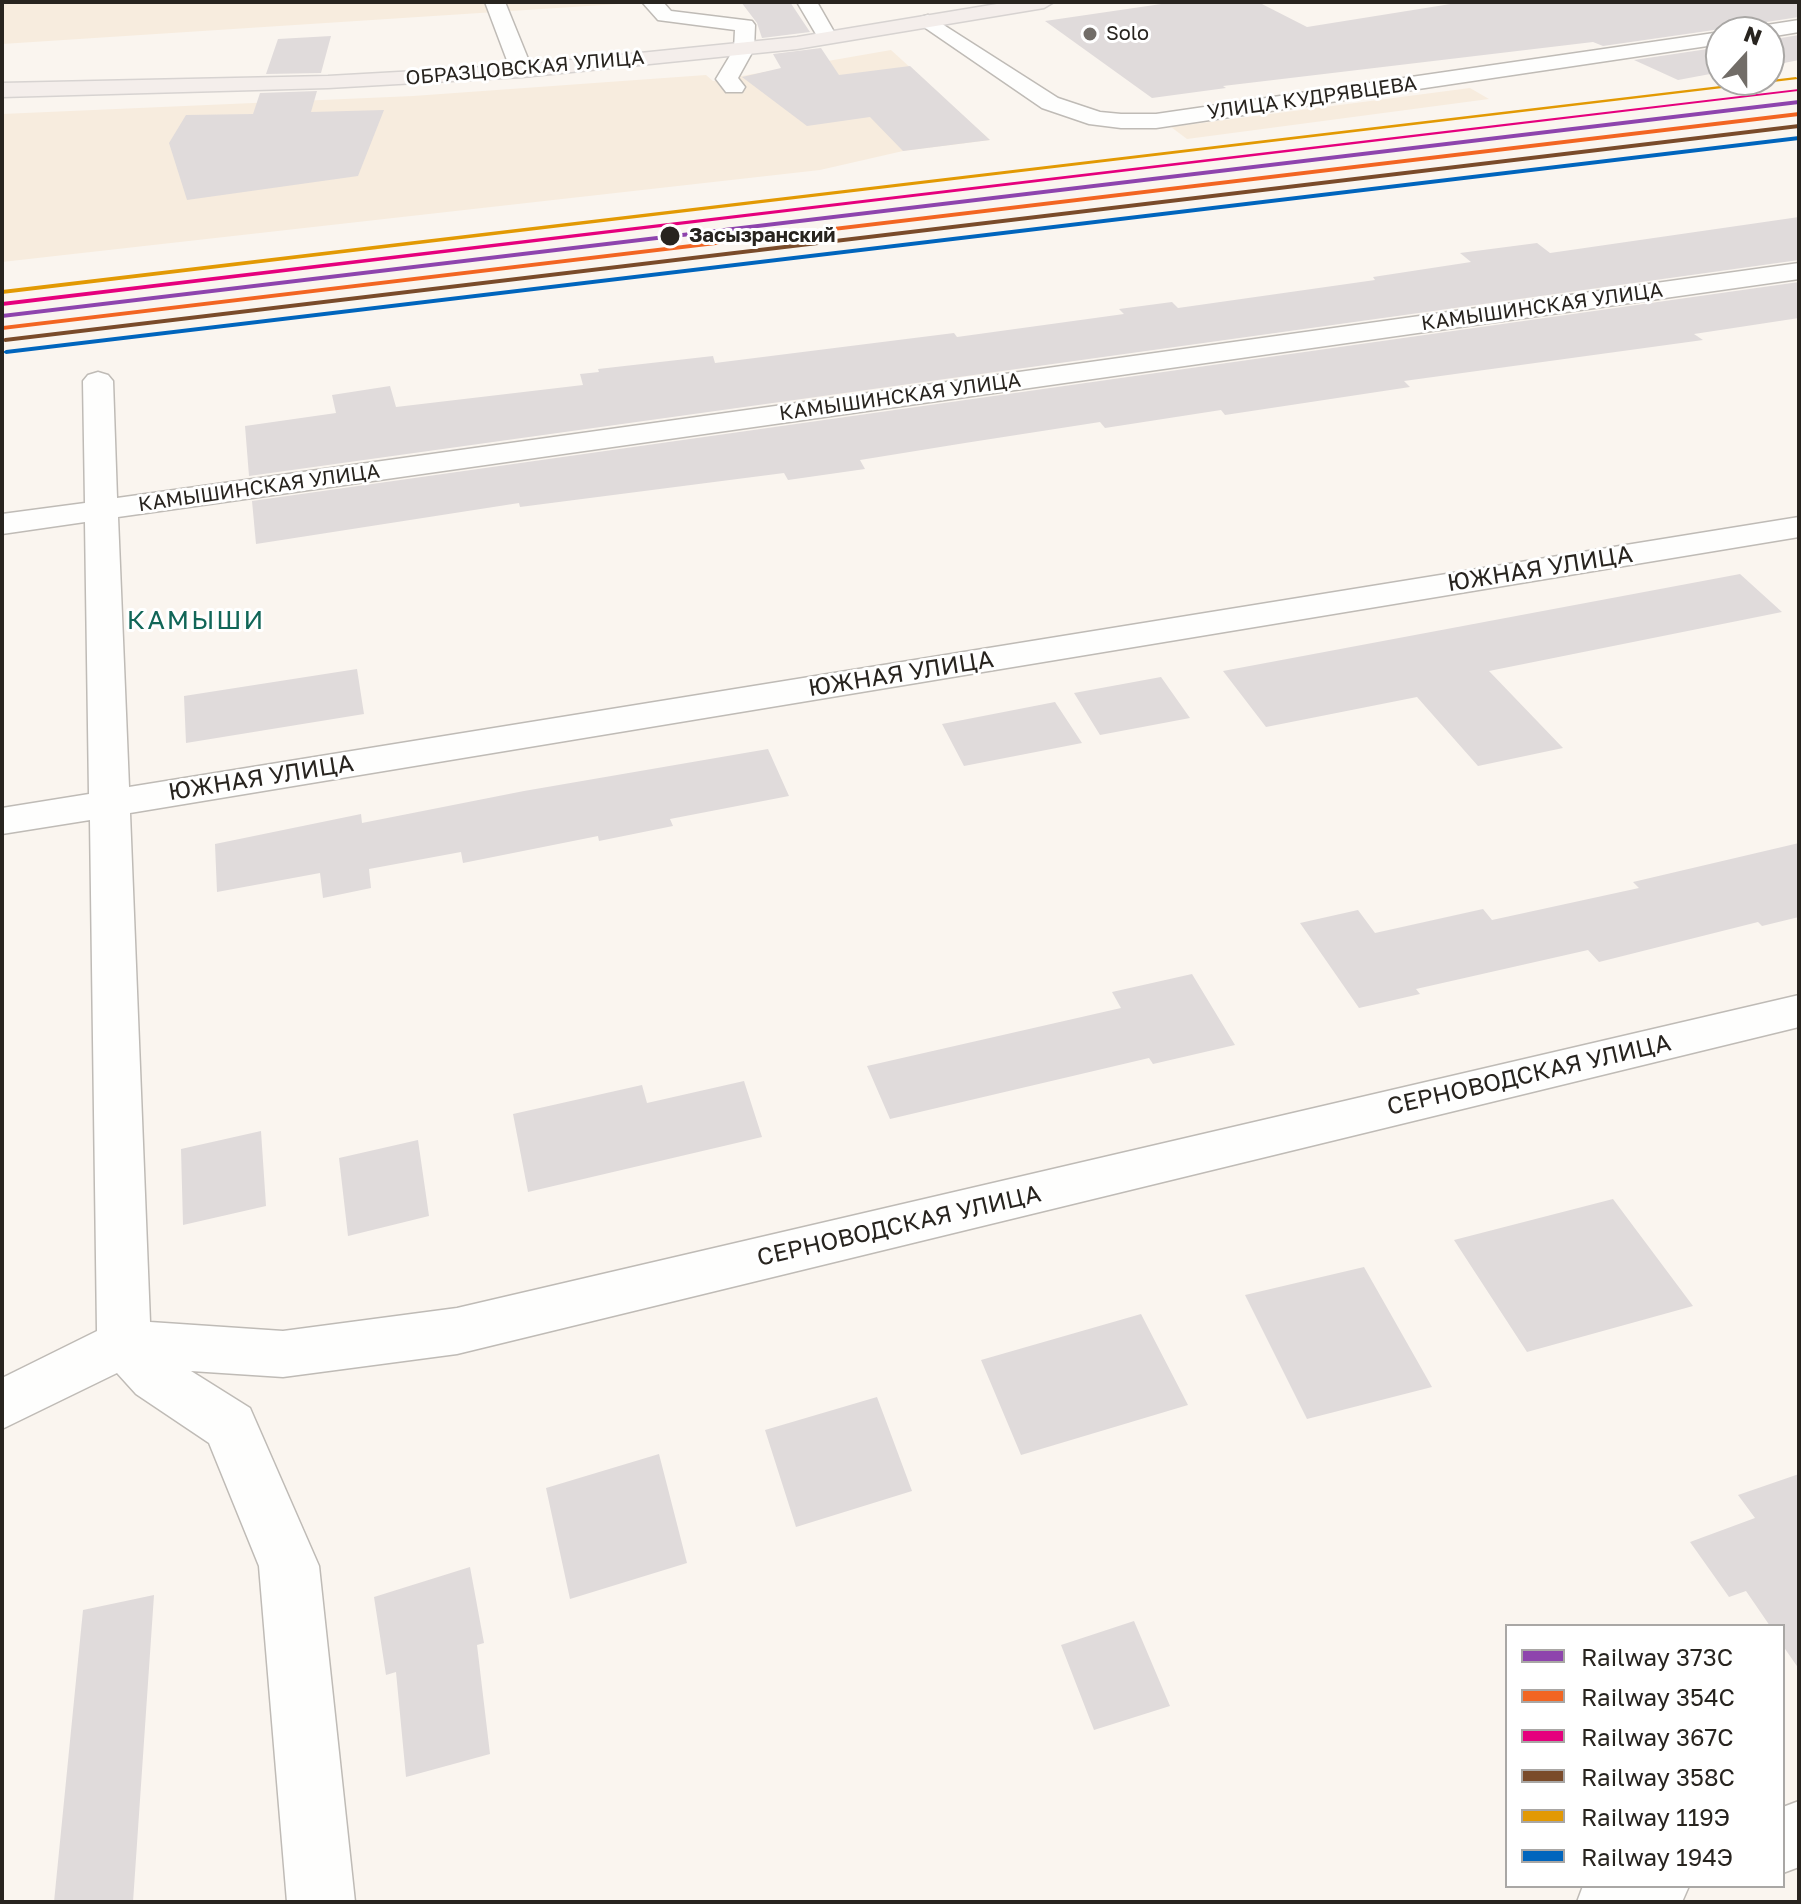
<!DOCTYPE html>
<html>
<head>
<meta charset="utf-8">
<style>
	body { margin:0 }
	#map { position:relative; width:1801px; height:1904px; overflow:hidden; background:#faf5ef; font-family:"Golos Text",sans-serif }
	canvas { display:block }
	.frame { position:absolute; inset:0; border:4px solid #28241f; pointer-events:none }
	.legend { position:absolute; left:1505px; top:1624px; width:280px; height:264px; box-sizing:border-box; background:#fff; border:2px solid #a9a7a5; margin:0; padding:10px 14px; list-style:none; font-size:24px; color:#28241f }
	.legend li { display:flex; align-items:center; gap:16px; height:40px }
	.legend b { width:40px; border:2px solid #a9a7a5 }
	.north { position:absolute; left:1705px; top:16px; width:80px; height:80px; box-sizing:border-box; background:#fff; border:2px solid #a9a7a5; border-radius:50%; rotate:21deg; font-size:22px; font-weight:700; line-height:32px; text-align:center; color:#28241f }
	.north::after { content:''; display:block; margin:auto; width:28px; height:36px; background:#726d68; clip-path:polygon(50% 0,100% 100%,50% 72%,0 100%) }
</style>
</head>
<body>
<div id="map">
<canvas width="1801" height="1904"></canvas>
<div class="frame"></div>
<ul class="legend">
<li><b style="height:10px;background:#8e44ad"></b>Railway 373C</li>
<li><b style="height:10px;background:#f26522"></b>Railway 354С</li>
<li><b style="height:10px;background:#e5007d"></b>Railway 367С</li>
<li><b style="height:10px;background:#7a4b2a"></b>Railway 358С</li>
<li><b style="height:10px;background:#e29903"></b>Railway 119Э</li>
<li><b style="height:10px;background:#0065bd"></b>Railway 194Э</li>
</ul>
<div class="north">N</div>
</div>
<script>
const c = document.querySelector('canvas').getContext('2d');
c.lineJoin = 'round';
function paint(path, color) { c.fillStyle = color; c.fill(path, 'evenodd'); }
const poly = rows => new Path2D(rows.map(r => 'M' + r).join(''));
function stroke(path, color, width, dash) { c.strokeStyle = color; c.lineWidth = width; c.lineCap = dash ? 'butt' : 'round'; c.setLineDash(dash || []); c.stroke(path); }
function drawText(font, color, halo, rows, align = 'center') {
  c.font = font + ' "Golos Text",sans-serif'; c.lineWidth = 6; c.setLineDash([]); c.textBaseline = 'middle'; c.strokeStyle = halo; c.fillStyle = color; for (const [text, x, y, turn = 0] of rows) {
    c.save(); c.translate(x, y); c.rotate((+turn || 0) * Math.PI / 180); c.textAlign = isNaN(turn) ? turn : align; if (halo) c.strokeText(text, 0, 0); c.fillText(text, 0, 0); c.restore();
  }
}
paint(poly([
	[2,2,633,2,634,3,2,44],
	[891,50,990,140,903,151,820,170,2,262,2,114,413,96,706,75,713,81],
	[1470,88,1489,99,1187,139,1171,127]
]), '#f7ecde');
paint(poly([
	[741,2,790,2,810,32,762,38,757,23],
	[1175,2,1258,2,1307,27,1463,2,1799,2,1799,17,1760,23,1747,32,1724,32,1721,29,1603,46,1593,42,1223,86,1226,88,1152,98,1045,21],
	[1799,35,1799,60,1769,66,1769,40],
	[331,36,321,73,266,74,278,39],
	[1721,47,1721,72,1678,80,1634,60],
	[821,48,839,75,910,66,990,140,903,151,870,117,807,126,742,77,781,68,773,54],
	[317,91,311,112,384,110,358,176,187,200,169,143,186,115,253,114,260,93],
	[1799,217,1799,260,249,476,245,426,336,413,332,395,390,386,396,407,583,385,580,374,599,372,598,369,713,356,715,363,954,333,957,337,1124,314,1119,309,1172,302,1178,308,1375,280,1373,277,1471,262,1460,253,1537,243,1550,253],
	[1799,282,1799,318,1694,334,1703,340,1404,381,1410,387,1225,415,1221,410,1105,428,1100,422,965,443,860,460,865,469,788,480,784,473,520,507,519,503,256,544,252,501],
	[1740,574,1782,612,1489,671,1563,748,1478,766,1417,697,1266,727,1223,671],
	[357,669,364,714,186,743,184,696],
	[1161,677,1190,718,1100,735,1074,693],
	[1055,702,1082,743,964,766,942,724],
	[768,749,789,796,670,819,673,826,599,841,598,836,463,863,461,852,369,869,371,888,323,898,320,873,217,892,215,844,361,814,362,823,524,791],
	[1799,843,1799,917,1762,926,1758,922,1599,962,1588,950,1416,989,1420,994,1359,1008,1300,923,1358,910,1375,933,1483,909,1492,920,1639,888,1633,882],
	[1192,974,1235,1045,1153,1064,1149,1058,890,1119,867,1066,1121,1008,1112,992],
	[744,1081,762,1137,528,1192,513,1114,642,1085,647,1103],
	[261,1131,266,1206,183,1225,181,1149],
	[418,1140,429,1216,348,1236,339,1158],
	[1613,1199,1693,1306,1527,1352,1454,1240],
	[1364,1267,1432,1387,1307,1419,1245,1295],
	[1141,1314,1188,1405,1021,1455,981,1360],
	[877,1397,912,1491,796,1527,765,1430],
	[659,1454,687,1563,570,1599,546,1488],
	[1799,1474,1799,1669,1783,1646,1783,1626,1770,1626,1746,1591,1729,1597,1690,1542,1755,1518,1738,1495],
	[470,1567,484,1643,477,1645,490,1754,406,1777,396,1672,386,1675,374,1597],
	[154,1595,133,1902,54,1902,83,1610],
	[1134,1621,1170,1706,1094,1730,1061,1645]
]), '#e0dbdb');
const minor = poly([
	[485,2,505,2,533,71,530,76,514,76,511,71,485,2],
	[642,2,663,2,671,11,752,21,755,25,754,49,738,78,745,87,742,92,726,92,716,79,734,49,735,30,658,20,642,2],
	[797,2,817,2,837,37,834,41,820,41,797,2],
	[928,15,1058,98,1100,112,1121,114,1156,114,1721,32,1721,44,1156,128,1121,128,1089,124,1042,108,921,25,918,21,921,17,928,15],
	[1799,20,1799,32,1769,37,1769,32,1750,32,1760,26,1799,20],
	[1799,263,1799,279,118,517,129,787,1799,517,1799,537,130,813,150,1322,283,1331,457,1308,1799,995,1799,1027,457,1354,283,1377,191,1371,250,1408,319,1566,355,1902,287,1902,259,1566,209,1443,136,1394,117,1373,2,1429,2,1378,97,1331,90,820,2,834,2,808,89,794,85,522,2,534,2,514,85,503,83,381,88,375,98,372,108,375,113,381,117,498,1799,263],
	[1799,1801,1799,1867,1783,1873,1783,1807,1799,1801],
	[1583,1886,1689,1886,1682,1902,1577,1902,1583,1886]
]);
const major = poly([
	[1009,2,1054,2,1044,8,797,49,522,77,328,88,2,97,2,83,328,76,522,65,797,37,1009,2]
]);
stroke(minor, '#bfbbb6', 3);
stroke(major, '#d7d3d1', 3);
paint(minor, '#fefefd');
paint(major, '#f4eeeb');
paint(poly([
	[1799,100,1799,104,2,318,2,314,1799,100]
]), '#8e44ad');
paint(poly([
	[1799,112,1799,116,2,330,3,326,1799,112]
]), '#f26522');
paint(poly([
	[1799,89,1798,91,2,306,2,302,1799,89]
]), '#e5007d');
paint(poly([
	[1799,124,1799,128,5,342,2,340,5,338,1799,124]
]), '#7a4b2a');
paint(poly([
	[1796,77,1798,79,2,294,2,290,1796,77]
]), '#e29903');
paint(poly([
	[1799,136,1799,140,6,354,3,352,6,350,1799,136]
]), '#0065bd');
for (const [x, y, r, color] of [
	[1090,34,8,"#726d68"],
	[670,236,11,"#28241f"]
]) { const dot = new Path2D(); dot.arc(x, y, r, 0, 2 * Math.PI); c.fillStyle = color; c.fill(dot); stroke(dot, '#fff', 3); }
drawText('20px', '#28241f', '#fff', [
	["Solo",1106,34]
], 'left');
drawText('20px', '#28241f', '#fff', [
	["ОБРАЗЦОВСКАЯ УЛИЦА",525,68,-5],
	["УЛИЦА КУДРЯВЦЕВА",1312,98,-8],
	["КАМЫШИНСКАЯ УЛИЦА",1542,307,-8],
	["КАМЫШИНСКАЯ УЛИЦА",900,397,-8],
	["КАМЫШИНСКАЯ УЛИЦА",259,488,-8]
]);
drawText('bold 20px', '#28241f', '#fff', [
	["Засызранский",689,236]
], 'left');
drawText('24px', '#28241f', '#fff', [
	["ЮЖНАЯ УЛИЦА",1540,569,-9],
	["ЮЖНАЯ УЛИЦА",901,674,-9],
	["ЮЖНАЯ УЛИЦА",261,778,-9],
	["СЕРНОВОДСКАЯ УЛИЦА",1529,1075,-13],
	["СЕРНОВОДСКАЯ УЛИЦА",899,1226,-13]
]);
c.letterSpacing = '2px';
drawText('26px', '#116657', '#fff', [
	["КАМЫШИ",196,621]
]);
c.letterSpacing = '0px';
</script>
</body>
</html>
